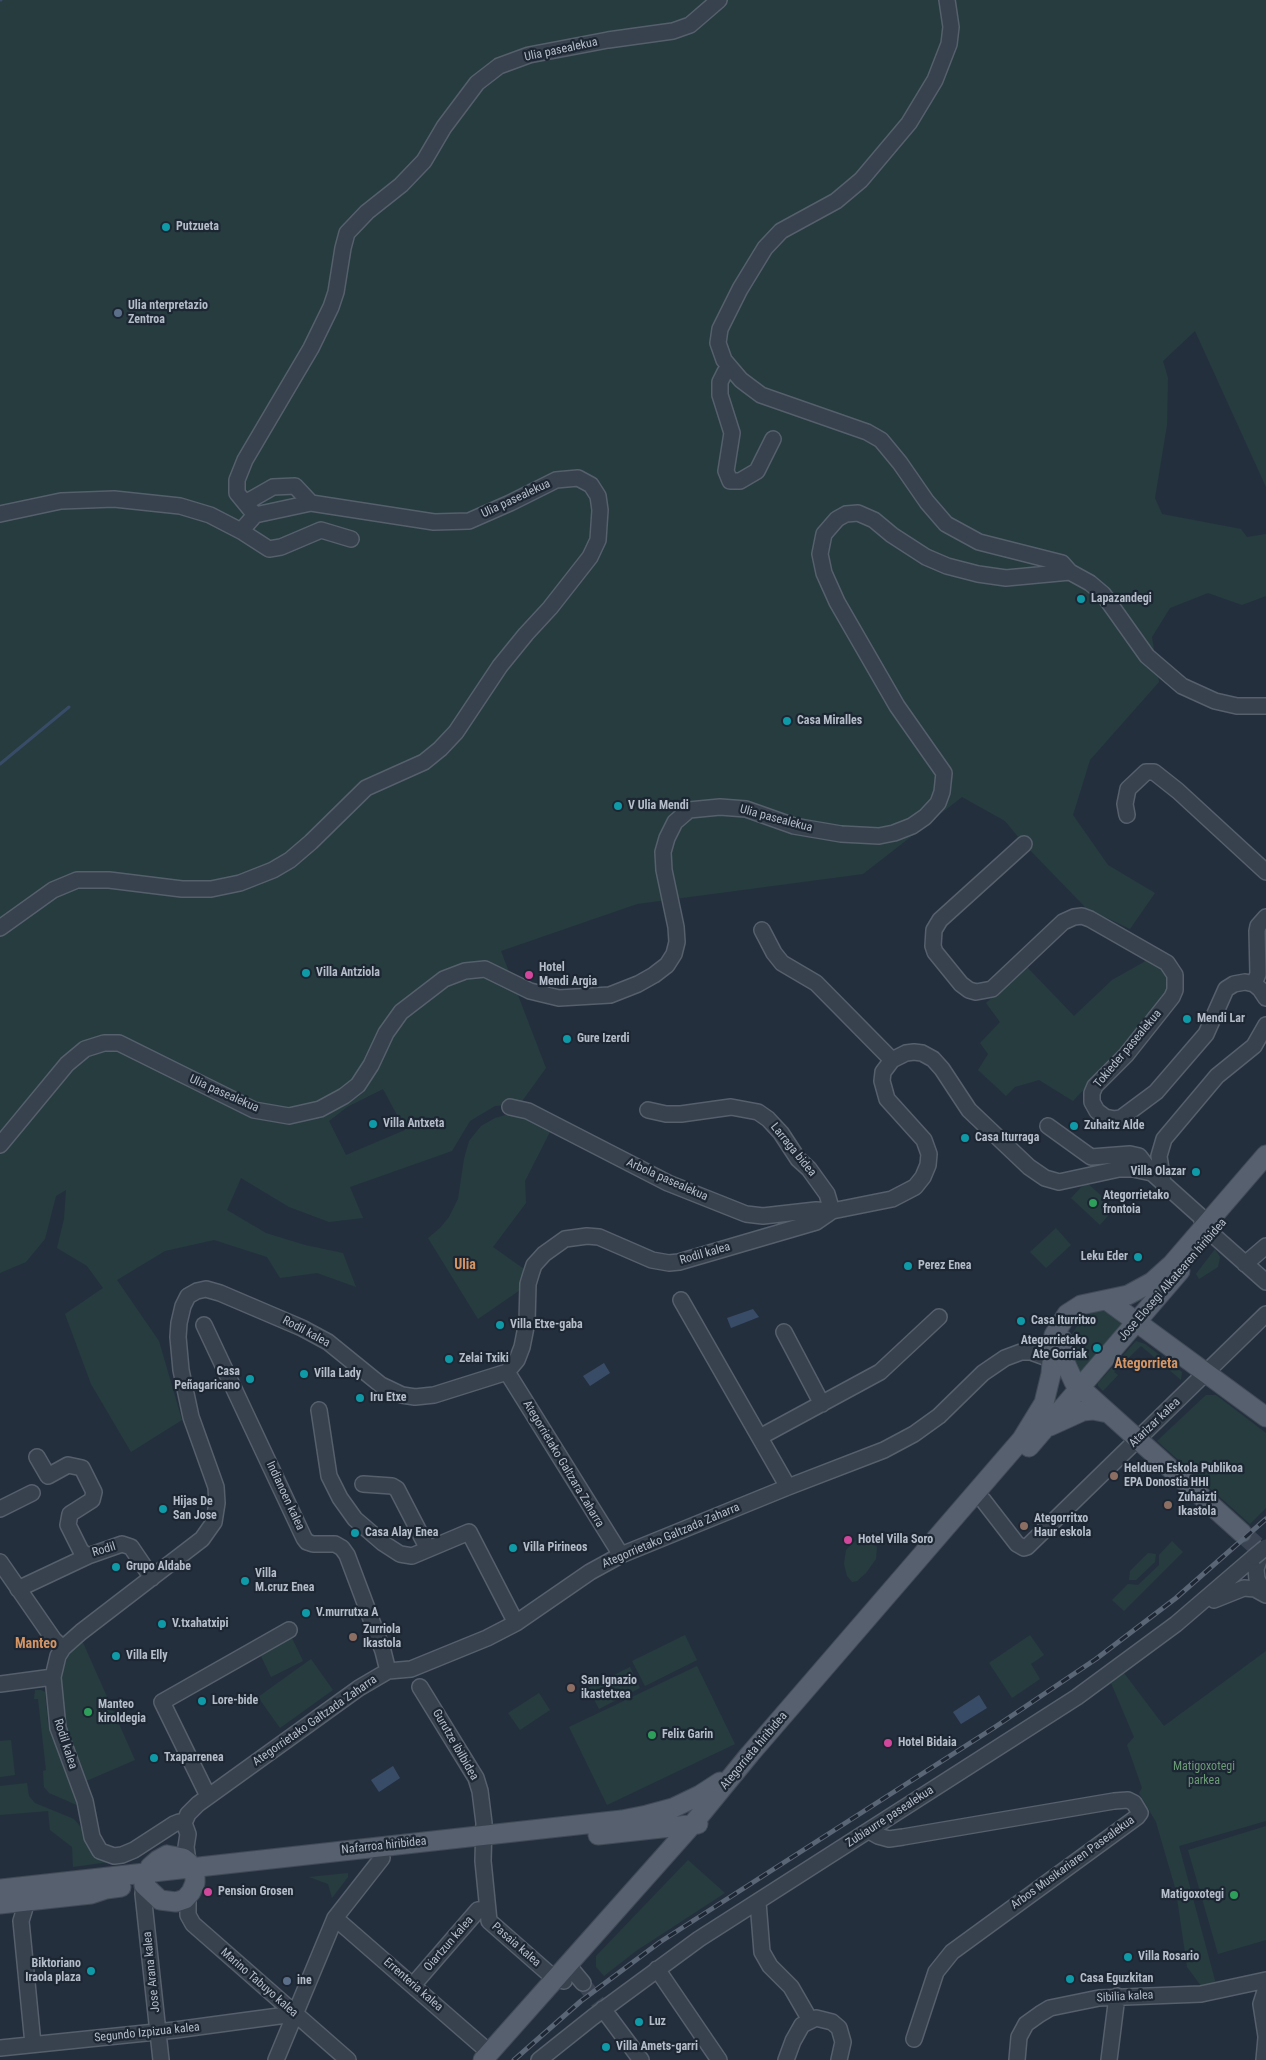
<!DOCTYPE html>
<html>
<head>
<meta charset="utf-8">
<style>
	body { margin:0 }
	canvas { display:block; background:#242f3e }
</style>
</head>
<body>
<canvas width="1266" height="2060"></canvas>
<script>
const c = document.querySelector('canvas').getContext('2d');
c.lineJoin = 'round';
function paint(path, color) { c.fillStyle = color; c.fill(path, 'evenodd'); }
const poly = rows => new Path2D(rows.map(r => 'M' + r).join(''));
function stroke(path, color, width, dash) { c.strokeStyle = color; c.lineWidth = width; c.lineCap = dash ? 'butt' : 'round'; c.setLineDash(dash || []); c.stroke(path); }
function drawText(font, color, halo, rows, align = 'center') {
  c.font = font + ' "Roboto Condensed",sans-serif'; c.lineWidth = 4.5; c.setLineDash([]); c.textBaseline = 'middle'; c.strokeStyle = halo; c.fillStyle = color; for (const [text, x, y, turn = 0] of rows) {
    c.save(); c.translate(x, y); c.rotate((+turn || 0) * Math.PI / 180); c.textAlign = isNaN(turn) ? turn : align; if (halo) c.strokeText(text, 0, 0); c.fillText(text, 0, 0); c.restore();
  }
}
paint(poly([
	[0,0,1266,0,1266,487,1195,331,1163,361,1168,378,1167,425,1155,498,1162,514,1241,529,1247,537,1266,534,1266,596,1242,605,1208,593,1170,608,1152,637,1159,682,1090,760,1073,815,1108,865,1155,893,1130,929,1086,908,1024,844,1005,821,962,797,863,874,637,904,501,951,546,1068,520,1104,495,1106,470,1121,452,1151,350,1187,363,1218,329,1222,289,1207,241,1178,227,1210,266,1233,305,1245,343,1253,356,1287,317,1273,280,1278,267,1257,214,1240,165,1251,117,1280,159,1341,182,1420,131,1452,91,1384,65,1314,103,1288,87,1266,57,1248,64,1219,66,1190,56,1196,45,1239,26,1262,0,1273],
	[383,1089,405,1130,346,1155,329,1121,347,1107],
	[1151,958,1165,966,1171,987,1133,1037,1073,1101,1039,1080,1015,1087,1006,1096,978,1070,988,1054,980,1043,1000,1022,986,1003,1026,966,1074,1016,1112,980],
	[516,1112,552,1128,525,1181,526,1203,493,1247,524,1269,523,1288,478,1319,428,1238,440,1228,449,1217,458,1199,464,1159,469,1141,481,1126,495,1118],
	[1086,1182,1115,1208,1100,1225,1071,1198],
	[1056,1228,1071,1245,1046,1268,1030,1252],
	[1215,1249,1220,1257,1218,1267,1199,1279,1196,1274],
	[1102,1307,1126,1321,1082,1377,1071,1369,1071,1335,1082,1319],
	[1136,1341,1145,1344,1182,1372,1181,1380,1141,1346,1114,1372,1118,1375,1103,1391,1098,1386,1098,1383],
	[1206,1395,1216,1395,1266,1433,1266,1508,1250,1524,1157,1441],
	[866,1537,877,1547,876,1559,866,1573,857,1581,852,1582,847,1576,844,1564,846,1550,858,1538],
	[1172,1541,1183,1552,1124,1611,1112,1600,1128,1584,1138,1585,1159,1565,1159,1555],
	[1148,1553,1156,1554,1155,1562,1136,1580,1129,1580,1130,1571],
	[685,1635,697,1660,645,1686,632,1661],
	[1030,1635,1044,1655,1031,1664,1040,1679,1012,1698,989,1663],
	[81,1638,135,1760,84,1782,62,1722,60,1678,69,1653],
	[292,1638,303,1661,271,1677,260,1654],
	[1266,1651,1266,1821,1179,1846,1216,1984,1201,1986,1187,1967,1176,1891,1156,1822,1139,1793,1142,1788,1127,1745,1134,1737,1111,1683,1124,1673,1164,1726],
	[311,1659,333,1690,280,1728,258,1697],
	[697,1666,735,1744,607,1805,569,1727],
	[630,1667,640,1688,599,1709,588,1688],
	[35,1690,41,1690,45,1692,48,1724,79,1806,49,1793,44,1787,43,1771,46,1770,38,1699,34,1699],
	[539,1693,550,1710,520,1730,508,1713],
	[11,1740,15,1775,0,1777,0,1741],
	[27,1783,29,1796,35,1803,74,1819,109,1862,73,1867,72,1847,50,1830,48,1811,0,1815,0,1786],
	[1266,1826,1266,1940,1218,1954,1188,1850],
	[688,1860,725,1893,636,1951,604,1976,596,1967,596,1956],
	[348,1873,348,1877,332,1898,328,1884,309,1877]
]), '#263c3f');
paint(poly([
	[753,1309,759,1317,731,1328,727,1318],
	[604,1363,610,1373,590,1386,583,1376],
	[979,1695,987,1708,961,1724,953,1712],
	[393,1766,400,1778,379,1792,371,1780]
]), '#394c67');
stroke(poly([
	[0,0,1,0],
	[0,764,69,707]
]), '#394c67', 3);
stroke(poly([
	[583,1983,603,2009]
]), '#3a4453', 15, [15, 8]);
stroke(poly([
	[1242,1533,1266,1555]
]), '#3a4453', 19, [19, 9]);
const minor = poly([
	[947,0,951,27,949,44,935,80,909,123,861,180,836,201,781,231,765,248,740,289,720,329,718,343,724,360,741,380,761,395,867,432,881,440,900,463,927,502,946,524,979,542,1062,563,1070,572],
	[731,369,725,372,720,382,720,395,732,433,726,471,730,481,740,481,757,471,773,439],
	[245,503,273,487,295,486,311,503],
	[0,514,61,501,114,499,180,506,210,515,241,531,269,549,281,547,321,530,351,539],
	[255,515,237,493,237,480,245,460,311,348,331,307,336,292,343,248,347,233,367,212,401,185,424,161,444,127,477,83,499,66,529,55,608,40,673,31,690,25,719,0],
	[1127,815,1125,804,1128,789,1146,772,1154,772,1178,791,1266,872],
	[1024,844,940,920,934,930,933,946,935,952,961,984,969,990,976,992,992,989,1063,922,1074,917,1082,916,1090,919,1167,963,1175,975,1175,990,1172,997,1126,1055,1095,1086,1092,1093,1092,1102,1097,1111,1105,1117,1114,1119,1121,1118,1156,1092,1206,1034,1226,989,1234,984,1245,982,1254,984,1260,989,1266,998],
	[0,928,53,890,77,880,109,880,182,889,211,889,240,883,273,870,290,860,311,842,366,788,424,762,440,749,456,732,500,666,526,634,550,608,590,557,598,540,600,510,598,496,591,485,578,478,556,480,510,503,469,521,434,522,311,503,255,515,241,531],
	[762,930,774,953,782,963,816,983,892,1060],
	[1254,984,1258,974,1257,931,1258,926,1266,917],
	[510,1107,528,1111,668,1183,746,1214,763,1216,816,1210,832,1211],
	[648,1110,666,1114,681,1114,731,1107,758,1112,768,1119,781,1133,798,1159,809,1169,827,1194,832,1211],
	[1048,1126,1091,1157,1130,1154,1139,1156,1152,1173],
	[0,1145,67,1064,85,1049,104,1043,119,1043,254,1110,289,1116,320,1109,344,1096,358,1085,371,1065,386,1033,401,1012,444,979,465,971,485,969,530,991,559,998,610,995,638,984,654,975,667,965,674,954,677,942,676,927,664,870,663,852,667,838,675,822,689,810,720,807,746,809,794,826,841,834,879,836,894,833,912,826,925,817,938,803,942,792,944,773,897,706,837,602,824,573,820,554,824,534,837,519,846,514,858,513,874,520,892,535,926,557,947,566,978,574,1006,578,1070,572,1090,583,1103,594,1147,656,1182,686,1215,701,1237,706,1266,706],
	[1163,1183,1159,1156,1164,1139,1217,1076,1254,1046,1266,1025],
	[1245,1264,1266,1246],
	[681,1300,788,1487],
	[204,1325,304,1538,307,1542,313,1544,335,1544,342,1548,347,1555,383,1651,388,1671],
	[784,1332,822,1404],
	[507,1372,621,1555],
	[319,1410,329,1476,340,1498,355,1519,383,1543,400,1554,412,1556,469,1532,516,1623],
	[760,1437,880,1372,939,1317],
	[37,1457,48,1476,68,1465,82,1468,94,1492,92,1500,70,1514,68,1525,81,1551,88,1556,122,1544,131,1547,152,1578],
	[363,1484,392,1486,397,1489,428,1549],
	[983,1500,1017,1544,1024,1548,1027,1547,1266,1314],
	[0,1509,32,1493],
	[1259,1560,1256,1569,1257,1579,1265,1594],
	[0,1562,54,1640,63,1648],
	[18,1589,88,1556],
	[1214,1600,1244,1588,1255,1589,1266,1595],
	[0,1684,53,1677],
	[420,1687,476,1778,480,1791,484,1823,483,1861,489,1921,555,1979,564,1981],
	[208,1796,162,1702,289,1630],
	[184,1823,179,1822,174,1824,134,1850,122,1855,114,1856,100,1851,92,1837,85,1801,58,1728,53,1677,58,1656,63,1648,81,1632,202,1539,214,1522,217,1503,216,1487,191,1417,181,1370,178,1337,179,1323,183,1306,188,1296,197,1291,206,1289,220,1293,302,1328,328,1342,381,1385,402,1395,415,1397,434,1395,507,1372,517,1360,522,1347,527,1322,528,1284,531,1274,534,1265,544,1254,565,1239,587,1236,599,1237,652,1260,669,1263,679,1262,816,1222,832,1211,892,1199,915,1187,923,1177,928,1165,929,1154,924,1140,887,1099,882,1081,883,1072,892,1060,906,1053,914,1052,922,1053,933,1059,942,1069,969,1110,1029,1167,1045,1178,1059,1182,1119,1169,1133,1169,1152,1173,1200,1216,1205,1226,1212,1234,1266,1282],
	[869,1831,878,1836,889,1839,903,1837,1114,1801,1128,1800,1134,1803,1140,1813,1137,1817,952,1952,936,1972,914,2039],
	[188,1862,186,1847,188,1834,184,1823,188,1814,198,1804,359,1688,388,1671,411,1669,487,1638,516,1623,590,1572,621,1555,788,1487,884,1450,914,1434,939,1416,983,1373,1005,1358,1021,1352,1031,1352,1061,1363],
	[144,1885,143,1894,161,2060],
	[188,1896,188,1915,193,1924,348,2060],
	[27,1901,21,1921,33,2044],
	[758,1902,762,1952,770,1966,791,1987,810,2020],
	[335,1918,490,2053],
	[564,1969,573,1971,583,1983],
	[657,1969,719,2060],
	[414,1984,478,1910,487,1909],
	[1266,1988,1261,2004,1266,2036],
	[603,2009,641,2060],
	[0,2048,175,2030,294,2014],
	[276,2060,335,1918,382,1858],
	[539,2060,593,2017,699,1939,1077,1697,1176,1624,1254,1557],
	[786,2060,793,2041,802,2025,816,2018,832,2022,839,2028,843,2042,839,2060],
	[1017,2060,1019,2037,1026,2024,1040,2014,1050,2008,1099,1998,1201,1994,1266,1980],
	[1109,2060,1117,1996],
	[1264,2060,1266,2038]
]);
const major = poly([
	[1108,1301,1266,1417],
	[1063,1340,1064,1360,1074,1382,1242,1533],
	[1050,1426,1083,1411,1093,1410,1108,1413],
	[1029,1447,1180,1271],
	[598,1835,698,1824],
	[167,1855,183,1858,188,1862,195,1872,195,1883,191,1892,185,1899,176,1902,160,1900,144,1885,150,1867,158,1860,167,1855],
	[0,1889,622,1820,647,1815,673,1808,700,1795,720,1782],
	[0,1904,91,1894,106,1889,121,1887],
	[483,2060,692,1825,750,1754,1022,1439,1044,1403,1051,1374,1054,1335,1067,1314,1081,1305,1128,1295,1152,1282,1172,1264,1266,1155]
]);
stroke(minor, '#565f6c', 18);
stroke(major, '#414a57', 21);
stroke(minor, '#38414e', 15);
stroke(major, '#56606e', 19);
const rail = poly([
	[514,2060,581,2001,660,1942,995,1727,1096,1659,1176,1598,1266,1519]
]);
stroke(rail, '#5a6575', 5);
stroke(rail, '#1d2633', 3, [9]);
const minorBridge = poly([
	[1254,1557,1266,1547]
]);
stroke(minorBridge, '#565f6c', 18, []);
stroke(minorBridge, '#38414e', 15);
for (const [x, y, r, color] of [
	[166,227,5,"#0f9aa8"],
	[118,313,5,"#5c6f8a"],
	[1081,599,5,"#0f9aa8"],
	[787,721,5,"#0f9aa8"],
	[618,806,5,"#0f9aa8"],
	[306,973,5,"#0f9aa8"],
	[529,975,5,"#d1479c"],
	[1187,1019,5,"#0f9aa8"],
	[567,1039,5,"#0f9aa8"],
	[373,1124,5,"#0f9aa8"],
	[1074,1126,5,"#0f9aa8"],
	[965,1138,5,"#0f9aa8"],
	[1196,1172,5,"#0f9aa8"],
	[1093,1203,5,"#2e9e5b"],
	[1138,1257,5,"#0f9aa8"],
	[908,1266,5,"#0f9aa8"],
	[1021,1321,5,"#0f9aa8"],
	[500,1325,5,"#0f9aa8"],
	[1097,1348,5,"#0f9aa8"],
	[449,1359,5,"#0f9aa8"],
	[304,1374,5,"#0f9aa8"],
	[250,1379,5,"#0f9aa8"],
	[360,1398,5,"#0f9aa8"],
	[1114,1476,5,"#8d6e63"],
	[1168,1505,5,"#8d6e63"],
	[163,1509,5,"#0f9aa8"],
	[1024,1526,5,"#8d6e63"],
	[355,1533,5,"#0f9aa8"],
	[848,1540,5,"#d1479c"],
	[513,1548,5,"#0f9aa8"],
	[116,1567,5,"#0f9aa8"],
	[245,1581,5,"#0f9aa8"],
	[306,1613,5,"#0f9aa8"],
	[162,1624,5,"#0f9aa8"],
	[353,1637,5,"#8d6e63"],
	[116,1656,5,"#0f9aa8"],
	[571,1688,5,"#8d6e63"],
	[202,1701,5,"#0f9aa8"],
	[88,1712,5,"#2e9e5b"],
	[652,1735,5,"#2e9e5b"],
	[888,1743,5,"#d1479c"],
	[154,1758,5,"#0f9aa8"],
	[208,1892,5,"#d1479c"],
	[1234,1895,5,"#2e9e5b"],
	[1128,1957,5,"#0f9aa8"],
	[91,1971,5,"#0f9aa8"],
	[1070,1979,5,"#0f9aa8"],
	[287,1981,5,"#5c6f8a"],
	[639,2022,5,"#0f9aa8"],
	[606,2047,5,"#0f9aa8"]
]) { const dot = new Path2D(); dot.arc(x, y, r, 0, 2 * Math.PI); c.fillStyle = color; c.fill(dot); stroke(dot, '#1d2633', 2); }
drawText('12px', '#b4bcc9', '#1d2633', [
	["Ulia pasealekua",561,50,-12],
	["Ulia pasealekua",516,499,-25],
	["Ulia pasealekua",776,819,15],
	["Tokieder pasealekua",1128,1049,-50],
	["Ulia pasealekua",224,1094,24],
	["Larraga bidea",793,1150,51],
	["Arbola pasealekua",667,1180,24],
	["Rodil kalea",705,1254,-16],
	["Jose Elosegi Alkatearen hiribidea",1173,1280,-49],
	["Rodil kalea",306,1332,28],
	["Atarizar kalea",1155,1423,-44],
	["Ategorrietako Galtzara Zaharra",563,1464,59],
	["Indianoen kalea",285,1496,65],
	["Ategorrietako Galtzada Zaharra",671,1536,-23],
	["Rodil",104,1550,-17],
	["Ategorrietako Galtzada Zaharra",315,1721,-35],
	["Rodil kalea",65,1744,72],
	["Gurutze ibilbidea",455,1745,60],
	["Ategorrieta hiribidea",754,1751,-50],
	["Zubiaurre pasealekua",890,1817,-33],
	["Nafarroa hiribidea",384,1846,-6],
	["Arbos Musikariaren Pasealekua",1073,1863,-36],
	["Oiartzun kalea",449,1944,-49],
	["Pasaia kalea",516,1945,41],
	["Jose Arana kalea",152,1972,-96],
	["Marino Tabuyo kalea",259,1983,41],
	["Errenteria kalea",413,1985,41],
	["Sibilia kalea",1125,1997,-3],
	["Segundo Izpizua kalea",147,2033,-6]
]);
drawText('bold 12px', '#b4bcc9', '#1d2633', [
	["Putzueta",176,227],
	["Ulia nterpretazio",128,306],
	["Zentroa",128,320],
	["Lapazandegi",1091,599],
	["Casa Miralles",797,721],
	["V Ulia Mendi",628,806],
	["Hotel",539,968],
	["Mendi Argia",539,982],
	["Villa Antziola",316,973],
	["Mendi Lar",1197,1019],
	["Gure Izerdi",577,1039],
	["Villa Antxeta",383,1124],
	["Zuhaitz Alde",1084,1126],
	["Casa Iturraga",975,1138],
	["Villa Olazar",1186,1172,"right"],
	["Ategorrietako",1103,1196],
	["frontoia",1103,1210],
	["Leku Eder",1128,1257,"right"],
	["Perez Enea",918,1266],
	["Casa Iturritxo",1031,1321],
	["Villa Etxe-gaba",510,1325],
	["Ategorrietako",1087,1341,"right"],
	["Ate Gorriak",1087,1355,"right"],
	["Zelai Txiki",459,1359],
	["Casa",240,1372,"right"],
	["Peñagaricano",240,1386,"right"],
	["Villa Lady",314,1374],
	["Iru Etxe",370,1398],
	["Helduen Eskola Publikoa",1124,1469],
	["EPA Donostia HHI",1124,1483],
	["Zuhaizti",1178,1498],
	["Ikastola",1178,1512],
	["Hijas De",173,1502],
	["San Jose",173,1516],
	["Ategorritxo",1034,1519],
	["Haur eskola",1034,1533],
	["Casa Alay Enea",365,1533],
	["Hotel Villa Soro",858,1540],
	["Villa Pirineos",523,1548],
	["Grupo Aldabe",126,1567],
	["Villa",255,1574],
	["M.cruz Enea",255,1588],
	["V.murrutxa A",316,1613],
	["V.txahatxipi",172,1624],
	["Zurriola",363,1630],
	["Ikastola",363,1644],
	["Villa Elly",126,1656],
	["San Ignazio",581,1681],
	["ikastetxea",581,1695],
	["Lore-bide",212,1701],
	["Manteo",98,1705],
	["kiroldegia",98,1719],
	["Felix Garin",662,1735],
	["Hotel Bidaia",898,1743],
	["Txaparrenea",164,1758],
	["Pension Grosen",218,1892],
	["Matigoxotegi",1224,1895,"right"],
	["Villa Rosario",1138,1957],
	["Biktoriano",81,1964,"right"],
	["Iraola plaza",81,1978,"right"],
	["Casa Eguzkitan",1080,1979],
	["ine",297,1981],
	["Luz",649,2022],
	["Villa Amets-garri",616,2047]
], 'left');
drawText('12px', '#6b9a76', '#1d2633', [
	["Matigoxotegi",1204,1767],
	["parkea",1204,1781]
]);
drawText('bold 14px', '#d59563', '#1d2633', [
	["Ulia",465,1265],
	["Ategorrieta",1146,1364],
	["Manteo",36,1644]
]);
</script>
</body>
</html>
